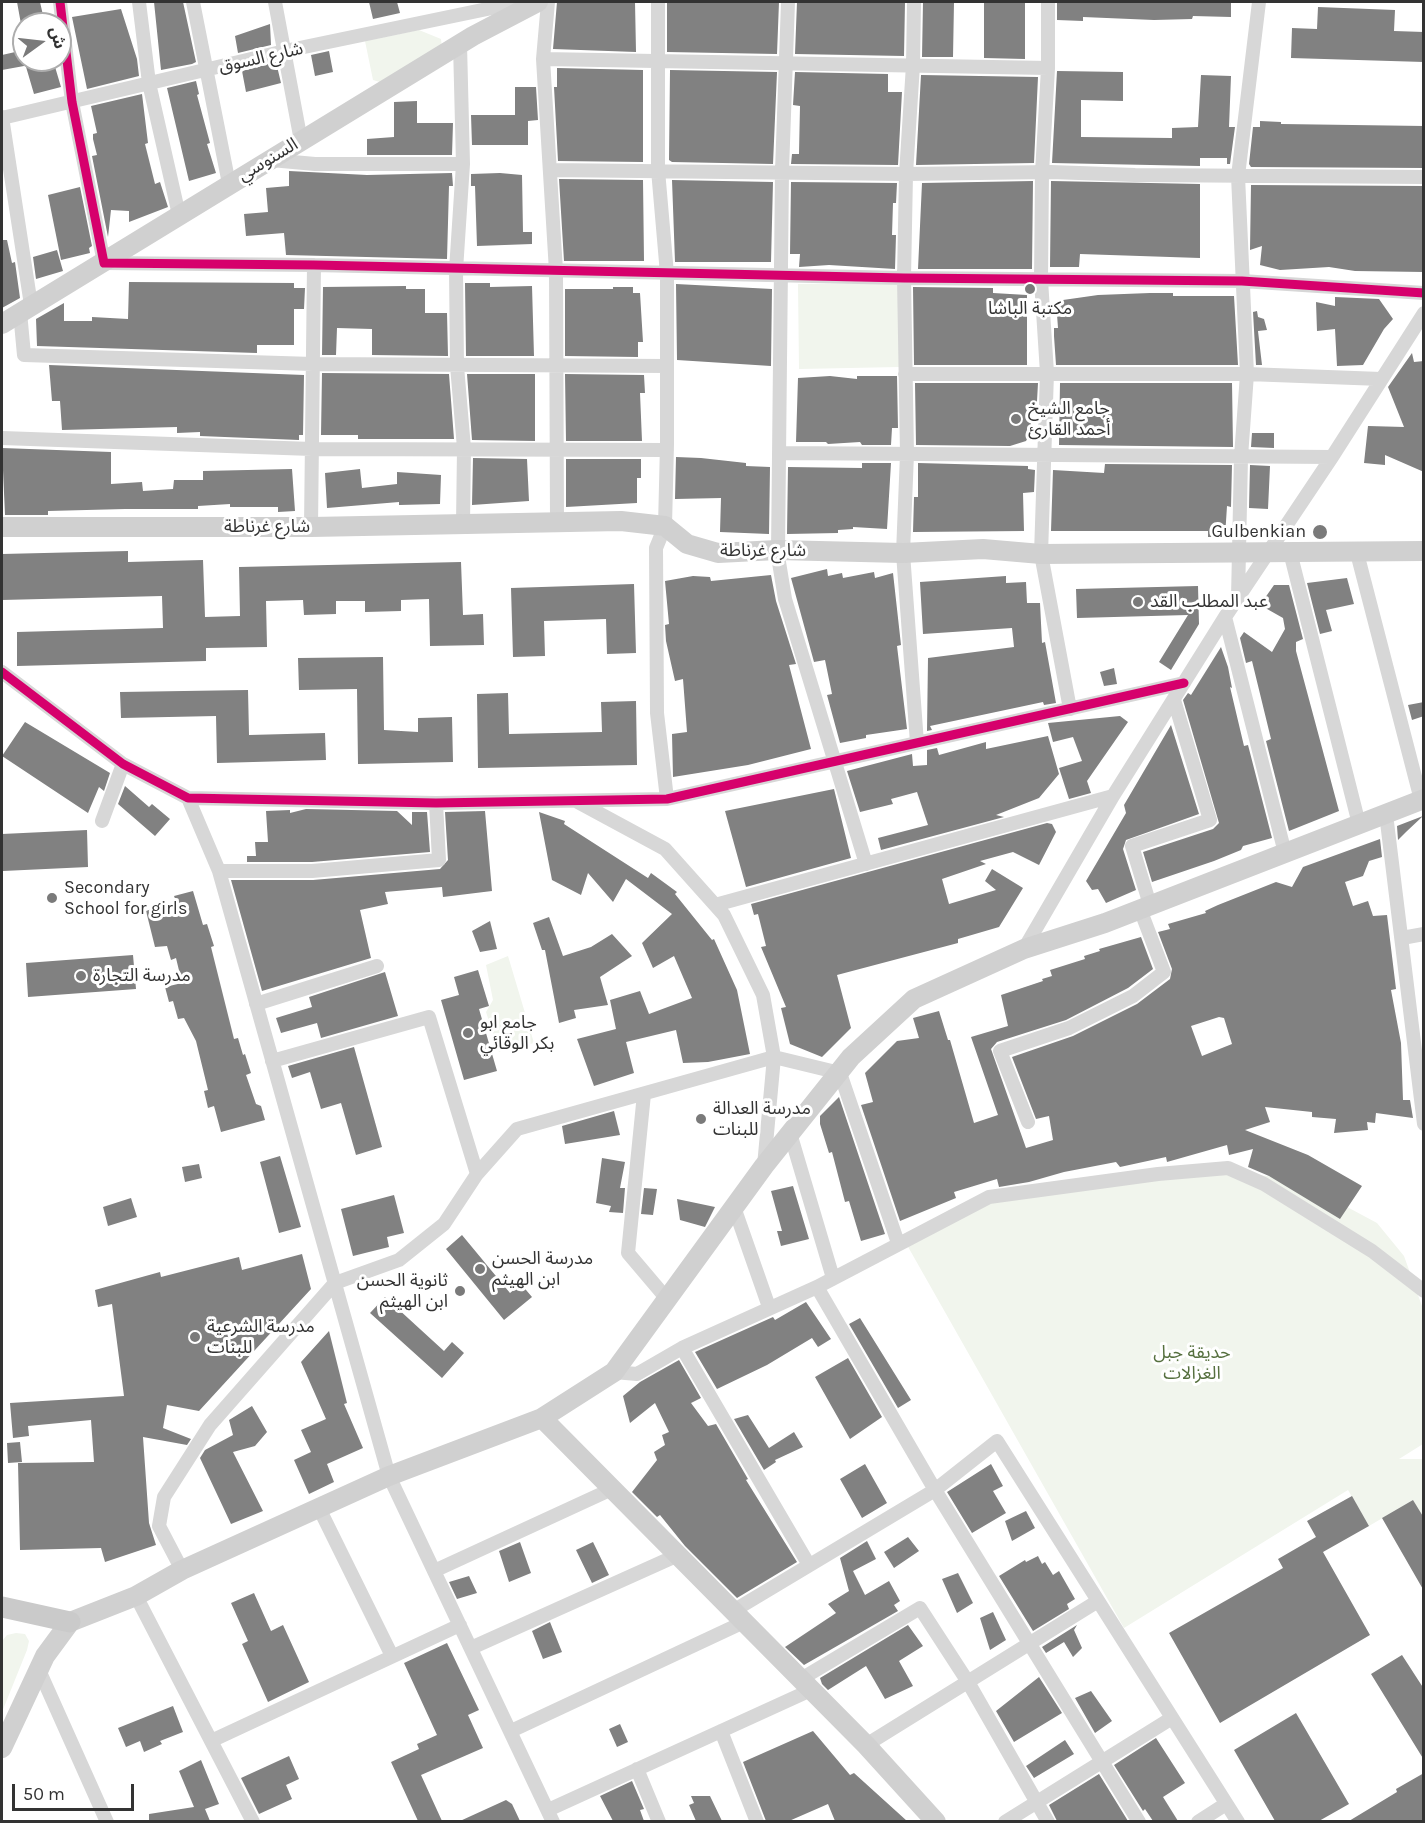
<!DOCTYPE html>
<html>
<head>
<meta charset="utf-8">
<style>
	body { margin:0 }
	#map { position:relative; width:1425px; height:1823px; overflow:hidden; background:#fff; font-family:Karla,"Noto Sans Arabic",sans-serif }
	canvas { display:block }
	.frame { position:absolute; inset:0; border:3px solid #333; pointer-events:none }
	.north { position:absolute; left:12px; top:12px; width:60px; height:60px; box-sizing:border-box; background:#fff; border:2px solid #adadad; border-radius:50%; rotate:75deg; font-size:16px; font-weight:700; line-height:24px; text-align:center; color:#333 }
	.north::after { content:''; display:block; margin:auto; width:21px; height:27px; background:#7a7a7a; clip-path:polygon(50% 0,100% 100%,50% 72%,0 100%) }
	.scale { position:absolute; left:12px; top:1784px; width:122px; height:27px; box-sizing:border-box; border:3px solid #333; border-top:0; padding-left:8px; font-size:18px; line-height:21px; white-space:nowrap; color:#333; -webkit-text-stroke:4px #fff; paint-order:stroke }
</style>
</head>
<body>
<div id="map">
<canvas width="1425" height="1823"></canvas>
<div class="frame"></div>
<div class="north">ش</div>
<div class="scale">50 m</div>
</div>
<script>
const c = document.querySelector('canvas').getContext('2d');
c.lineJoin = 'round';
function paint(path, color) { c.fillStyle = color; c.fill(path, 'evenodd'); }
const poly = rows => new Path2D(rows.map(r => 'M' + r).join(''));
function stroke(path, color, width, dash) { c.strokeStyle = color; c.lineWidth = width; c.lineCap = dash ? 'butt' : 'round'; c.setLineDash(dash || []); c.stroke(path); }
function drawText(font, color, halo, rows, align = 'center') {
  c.font = font + ' Karla,"Noto Sans Arabic",sans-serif'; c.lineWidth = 6; c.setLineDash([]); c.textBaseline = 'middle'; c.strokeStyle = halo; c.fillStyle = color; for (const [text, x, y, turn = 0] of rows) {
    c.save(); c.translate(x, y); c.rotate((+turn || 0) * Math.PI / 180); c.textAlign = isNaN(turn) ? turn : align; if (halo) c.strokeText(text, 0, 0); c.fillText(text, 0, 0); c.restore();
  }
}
paint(poly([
	[419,30,441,39,442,48,383,83,373,80,365,41],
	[900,283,900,367,799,369,798,284],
	[508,956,534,1043,499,1052,486,1012,493,1000,486,965],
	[1212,1170,1276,1177,1308,1186,1377,1223,1404,1256,1423,1309,1423,1444,1399,1459,1423,1459,1423,1518,1413,1500,1369,1526,1348,1490,1124,1628,907,1245,990,1201],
	[16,1633,25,1634,29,1641,27,1650,2,1712,2,1641,7,1635]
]), '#f1f5ed');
paint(poly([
	[17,2,40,2,45,24,21,24],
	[154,2,183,2,196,62,192,64,161,70],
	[369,2,397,2,400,13,373,19],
	[557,2,635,2,636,52,553,49],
	[667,2,779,2,777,54,667,52],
	[797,2,905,2,904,56,795,54],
	[923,2,954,2,953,57,922,57],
	[984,2,1025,2,1025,59,984,58],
	[1057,2,1231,2,1231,17,1193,16,1192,19,1154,20,1083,17,1083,21,1057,20],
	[1318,7,1395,10,1394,31,1424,32,1424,62,1291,58,1292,28,1317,29],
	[121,9,137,59,139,76,87,89,72,17],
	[270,24,271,45,238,53,235,36],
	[24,50,24,66,2,70,2,55],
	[329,51,333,72,315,76,311,55],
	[24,60,53,60,61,87,34,94],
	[276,62,281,83,246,92,242,71],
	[557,68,643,70,643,162,558,161,554,87,557,87],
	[670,70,777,72,773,164,672,162,669,160],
	[1057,71,1123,72,1123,101,1081,100,1081,137,1172,138,1172,128,1198,127,1201,75,1231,76,1229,127,1235,127,1230,164,1227,164,1227,158,1200,158,1200,166,1052,163],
	[795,72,888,74,888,92,902,92,898,165,791,164,792,154,799,154,800,106,793,105],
	[921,75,1038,77,1034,163,916,165],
	[196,81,199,94,197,95,210,143,207,144,216,173,189,181,167,88],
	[515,87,536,87,538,120,528,121,528,145,472,145,471,115,515,115],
	[142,94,148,143,145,144,155,184,160,182,168,207,129,222,129,211,111,210,108,237,92,156,97,155,93,139,93,134,97,133,91,106],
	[417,101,417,123,453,123,452,155,367,155,367,139,394,137,394,102],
	[1260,121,1281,122,1281,124,1424,126,1424,168,1251,167,1249,164,1253,127,1260,127],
	[289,171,367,175,452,173,453,186,449,186,447,259,286,255,284,233,246,236,244,214,268,212,266,188,289,186],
	[500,173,522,175,523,232,532,232,532,244,477,246,475,186,471,186,471,174],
	[559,179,643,180,644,261,564,261],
	[672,180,773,182,771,262,675,262],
	[1033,181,1032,269,913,269,918,269,922,183],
	[1051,181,1200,184,1200,258,1080,254,1079,267,1050,267],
	[791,182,897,183,896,203,893,203,892,235,896,235,895,269,829,265,799,267,800,254,790,254],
	[1251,185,1424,186,1424,272,1355,271,1329,267,1280,270,1260,265,1262,246,1250,250],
	[80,187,92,246,89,248,90,253,61,260,48,195],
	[2,240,7,240,12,263,15,262,20,298,2,308],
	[57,250,63,271,36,279,33,257],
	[129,282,294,283,294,288,305,288,304,309,294,309,294,345,257,345,257,353,37,346,36,319,64,303,64,321,92,321,92,317,128,319],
	[465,283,490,283,490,287,532,286,534,356,466,356],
	[676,284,772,289,771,366,677,360],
	[406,286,406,289,425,289,425,313,447,313,448,356,372,355,372,329,337,328,336,355,322,355,323,287],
	[613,287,633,287,633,293,640,293,643,342,638,342,638,357,565,356,565,289,613,289],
	[913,287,993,288,993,293,1027,295,1027,365,914,365],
	[1150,293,1173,293,1173,296,1234,296,1238,365,1056,365,1054,336,1054,328,1058,328,1056,301,1098,295],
	[1335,297,1379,299,1393,319,1384,329,1363,365,1337,366,1335,329,1317,331,1316,302,1335,306],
	[1257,311,1258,317,1264,319,1267,330,1258,331,1262,365,1256,365,1253,312],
	[1412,353,1414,362,1424,361,1424,472,1385,455,1385,465,1364,463,1368,426,1404,427,1388,387],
	[49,365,304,375,303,435,299,435,299,440,200,436,200,432,177,433,177,427,62,430,60,401,52,401],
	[322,373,449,374,454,439,358,439,358,435,321,435],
	[467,374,535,374,535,441,472,440],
	[565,374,644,375,645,393,640,393,642,441,566,441],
	[830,376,857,379,857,376,897,376,898,428,892,428,891,445,862,445,860,442,828,444,826,442,796,442,798,378],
	[915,383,1038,383,1037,401,1027,415,1033,428,1026,441,1010,446,916,445],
	[1060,383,1232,383,1233,447,1059,445],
	[1252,433,1274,433,1274,448,1251,447],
	[2,448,111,452,111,484,142,482,143,491,173,489,174,480,203,480,203,471,292,469,295,511,278,512,278,507,230,507,230,504,198,506,198,509,125,509,48,511,48,515,5,515],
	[676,457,701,458,746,463,746,466,770,467,769,534,720,532,721,498,675,499],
	[473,458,527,459,529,501,472,505],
	[566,459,641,459,641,478,637,478,637,503,566,507],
	[862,463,891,463,887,529,853,527,853,529,838,530,838,533,787,534,788,467,862,468],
	[918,463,1028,466,1028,469,1035,470,1034,492,1023,493,1024,531,913,532,914,497,918,497],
	[1105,464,1232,465,1231,507,1227,506,1225,537,1208,537,1208,531,1051,531,1053,470,1104,473],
	[1250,465,1270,466,1268,509,1249,508],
	[360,469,362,488,397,484,397,472,441,475,440,504,399,505,399,502,327,508,325,473],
	[128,551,128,562,203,560,205,617,240,616,239,567,461,562,463,615,483,614,484,645,430,646,429,599,401,600,401,611,365,612,365,601,336,601,336,614,304,615,303,600,266,601,267,647,206,648,206,661,17,666,17,632,163,628,162,596,2,600,2,554],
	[827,569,828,576,842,573,843,578,874,572,875,578,893,573,901,645,897,646,907,729,866,735,866,738,840,743,827,695,832,694,825,660,814,662,791,578],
	[771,575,776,601,796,664,789,665,811,749,748,765,673,777,672,734,687,732,683,679,675,681,666,641,665,625,669,624,665,581,693,576,710,577,711,581],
	[1006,576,1006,583,1026,582,1027,603,1040,603,1042,643,1045,642,1056,703,1044,705,1043,702,930,726,932,730,927,731,928,658,1014,647,1012,628,923,634,920,582],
	[1347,578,1354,604,1326,610,1332,631,1320,634,1307,583],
	[634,584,636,653,607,654,606,619,544,621,545,656,513,657,511,588],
	[1274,585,1289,585,1303,639,1296,642,1296,651,1339,811,1289,831,1266,741,1271,739,1252,661,1246,663,1240,638,1244,632,1272,652,1285,629,1283,618,1260,605],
	[1198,586,1199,624,1171,670,1159,662,1188,615,1077,618,1076,589],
	[1221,647,1228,667,1232,688,1230,687,1244,746,1248,745,1272,838,1243,846,1241,850,1214,861,1152,882,1143,852,1213,829,1219,823,1183,700,1188,693,1191,695],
	[383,657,384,730,418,732,418,718,452,717,453,762,358,764,357,689,299,690,298,658],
	[1114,668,1117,684,1104,686,1100,672],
	[248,690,249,735,325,733,326,760,217,763,216,716,121,718,120,692],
	[508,693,509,734,602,732,601,702,636,701,637,765,478,768,477,694],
	[1424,702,1424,716,1412,720,1408,705],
	[1120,716,1128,722,1087,781,1091,793,1069,799,1059,768,1082,761,1073,737,1053,742,1048,723],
	[25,722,110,773,104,791,99,787,88,813,2,756],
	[1171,725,1199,814,1126,840,1123,849,1136,890,1106,903,1098,889,1092,890,1086,881,1126,813,1124,805],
	[1048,736,1059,774,1039,798,996,815,1004,817,881,850,878,838,928,825,917,792,891,799,893,804,860,812,847,771,912,754,913,766,927,765,927,750,937,748,939,755,986,742,986,749],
	[125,786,149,807,152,804,170,819,155,836,118,804],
	[834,789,851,858,746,887,725,811],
	[306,809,397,811,412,825,412,812,427,812,430,852,312,862,247,862,247,856,256,856,255,842,268,842,266,811,290,810,290,813],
	[485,811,492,891,443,897,442,887,385,892,388,904,360,910,371,958,262,991,231,880,313,880,440,869,448,860,445,812],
	[539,812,565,821,564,824,648,878,651,873,677,892,675,894,712,940,714,939,737,990,750,1054,708,1062,683,1063,676,1030,626,1042,634,1073,594,1086,577,1039,616,1029,610,1000,640,991,649,1014,692,998,674,956,653,968,642,943,672,914,626,879,613,902,588,873,581,895,552,880],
	[1423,816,1406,832,1398,840,1397,826],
	[1047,823,1052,824,1056,832,1039,865,1013,852,980,861,986,864,942,879,949,904,996,890,985,881,992,869,1023,888,999,927,958,939,958,943,837,975,851,1028,822,1057,790,1044,781,1008,786,1007,761,947,766,946,758,914,754,915,751,904],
	[87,830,88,867,3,871,2,834],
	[1380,839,1382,857,1369,861,1363,876,1345,882,1353,906,1368,901,1373,916,1387,915,1396,989,1391,990,1401,1043,1403,1100,1410,1100,1413,1118,1376,1113,1375,1123,1367,1122,1368,1130,1334,1133,1336,1119,1312,1117,1312,1112,1265,1107,1270,1122,1245,1130,1308,1155,1362,1186,1340,1219,1269,1176,1248,1167,1253,1149,1229,1155,1227,1145,1167,1162,1166,1157,1120,1167,1116,1162,1064,1172,1029,1182,999,1187,997,1179,954,1192,956,1198,900,1221,861,1105,873,1102,865,1073,897,1041,919,1038,913,1018,939,1011,948,1040,950,1040,974,1123,998,1115,971,1037,1008,1026,1001,995,1043,981,1042,979,1052,976,1050,970,1085,959,1084,956,1100,951,1099,949,1141,937,1153,969,1128,988,1066,1020,997,1042,991,1049,1026,1148,1053,1140,1049,1116,1036,1119,1012,1057,1073,1036,1137,1004,1170,979,1172,969,1158,932,1170,929,1168,924,1206,913,1205,911,1218,905,1276,882,1292,887,1303,867],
	[1219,1017,1224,1018,1232,1044,1202,1056,1191,1026],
	[193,891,203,925,207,924,214,946,211,947,234,1039,238,1038,243,1055,245,1054,251,1073,246,1075,256,1104,261,1106,265,1120,221,1132,214,1106,208,1108,204,1091,208,1090,196,1041,184,1018,178,1019,173,1001,169,1002,165,987,182,983,176,958,171,960,167,946,155,947,146,911,176,901,174,896],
	[549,917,563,956,591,947,612,934,632,956,600,977,608,1005,574,1010,576,1018,559,1023,545,950,542,950,533,923],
	[490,921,497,949,480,952,472,931],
	[133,955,136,989,28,997,26,963],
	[478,970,489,1006,479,1009,497,1071,464,1080,441,1000,459,995,454,977],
	[385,972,398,1016,321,1038,317,1023,281,1033,276,1018,312,1007,309,997],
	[354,1047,382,1147,356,1155,341,1103,321,1109,310,1072,292,1078,288,1066],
	[839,1097,885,1234,861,1241,849,1201,845,1202,832,1152,829,1153,820,1124,820,1116],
	[614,1111,620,1135,565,1144,562,1126],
	[280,1156,301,1227,279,1233,260,1162],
	[602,1158,625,1162,620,1188,625,1188,623,1213,609,1212,611,1206,596,1203],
	[199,1164,202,1178,185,1182,182,1167],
	[793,1186,809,1239,781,1246,777,1231,782,1231,771,1191],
	[644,1188,657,1189,653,1215,641,1214],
	[394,1195,404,1233,387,1237,389,1247,353,1256,341,1209],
	[131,1198,137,1217,108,1226,103,1207],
	[677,1199,715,1207,705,1227,680,1220],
	[462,1235,510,1293,521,1284,532,1297,504,1320,446,1249],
	[302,1254,311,1289,199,1411,167,1405,163,1428,191,1439,187,1445,143,1437,149,1523,156,1545,105,1562,101,1548,20,1550,18,1463,94,1462,91,1420,28,1426,29,1436,13,1438,10,1403,124,1396,112,1304,98,1307,95,1290,160,1272,161,1277,239,1257,242,1270],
	[385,1297,444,1351,452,1342,464,1353,442,1378,370,1313],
	[806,1302,831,1339,818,1347,812,1338,767,1365,717,1389,695,1352,773,1317,775,1320],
	[860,1318,911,1400,898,1408,849,1324],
	[329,1331,347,1403,344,1404,363,1448,327,1464,334,1482,309,1494,294,1460,311,1452,301,1430,326,1419,301,1362],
	[848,1358,882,1417,850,1439,815,1377],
	[679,1360,701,1398,691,1403,708,1426,716,1424,748,1479,746,1480,797,1562,737,1598,685,1546,660,1515,657,1517,632,1492,657,1460,654,1452,665,1445,662,1435,669,1432,655,1403,630,1423,623,1396,640,1382],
	[252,1406,267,1432,255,1446,233,1452,263,1511,231,1524,200,1458,205,1450,233,1435,229,1420],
	[748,1415,769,1448,794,1432,803,1447,775,1460,776,1462,764,1470,734,1419],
	[20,1442,22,1462,8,1463,7,1443],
	[865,1464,887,1503,862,1518,840,1479],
	[991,1464,1003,1486,993,1491,1006,1513,972,1533,947,1492],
	[1352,1496,1369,1526,1323,1552,1370,1635,1220,1723,1169,1633,1283,1568,1278,1559,1316,1537,1307,1521],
	[1413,1500,1424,1518,1424,1591,1382,1518],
	[1026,1511,1035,1528,1012,1541,1005,1521],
	[908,1537,919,1551,894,1568,884,1552],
	[867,1541,876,1559,853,1571,865,1595,889,1581,900,1601,894,1605,898,1611,804,1665,785,1647,836,1613,828,1604,849,1591,840,1558],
	[520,1542,531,1573,509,1582,499,1551],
	[593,1542,609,1575,592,1583,576,1550],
	[1038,1556,1042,1564,1045,1562,1053,1575,1059,1571,1075,1599,1067,1604,1069,1609,1033,1631,999,1576,1025,1560,1026,1562],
	[958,1573,973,1603,957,1613,942,1579],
	[469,1576,477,1593,457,1599,449,1582],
	[254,1593,271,1631,283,1625,309,1682,268,1702,242,1644,248,1641,231,1603],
	[993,1612,1006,1640,990,1650,980,1618],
	[550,1622,562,1652,543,1659,532,1631],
	[908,1625,923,1646,899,1661,913,1686,885,1699,866,1666,828,1690,822,1684,820,1678],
	[1077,1625,1074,1630,1082,1648,1073,1657,1064,1642,1046,1653,1042,1647],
	[447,1643,479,1710,468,1715,483,1748,421,1775,442,1821,418,1821,391,1762,419,1749,417,1744,437,1735,404,1663],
	[1402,1655,1424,1689,1424,1760,1371,1674],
	[1039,1677,1062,1713,1014,1742,996,1711],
	[1091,1691,1112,1721,1095,1733,1075,1698],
	[173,1706,183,1732,160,1741,162,1744,144,1752,140,1741,126,1747,118,1728],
	[1296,1713,1349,1804,1319,1821,1275,1821,1234,1750],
	[620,1724,628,1742,617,1747,609,1729],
	[813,1731,850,1775,854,1773,907,1821,835,1821,828,1804,789,1821,766,1821,743,1762],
	[1156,1738,1185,1783,1163,1797,1178,1821,1153,1821,1145,1809,1143,1811,1114,1765],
	[1065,1740,1074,1754,1034,1778,1026,1766],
	[289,1756,299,1779,286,1785,292,1799,259,1814,241,1778],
	[201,1760,219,1804,205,1809,210,1821,149,1821,149,1814,194,1807,179,1771],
	[1424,1773,1424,1821,1349,1821,1397,1792,1396,1789],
	[1099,1774,1128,1821,1057,1821,1049,1805],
	[632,1781,644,1809,640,1810,644,1821,613,1821,600,1796],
	[691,1796,710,1796,722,1821,696,1821,689,1805,694,1803],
	[506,1800,512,1804,520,1821,460,1821]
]), '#818181');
stroke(poly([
	[60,2,72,102,104,263,314,265,904,278,1242,281,1424,293],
	[139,2,149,83,179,215],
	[193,2,229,184],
	[275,2,301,141],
	[548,2,543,59,556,271,557,523],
	[658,2,658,170,667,274,667,444,665,526,656,548,657,713,667,799],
	[914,2,913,65,906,174,904,278,907,454,903,553,917,743],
	[1048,2,1048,68,1042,173,1041,280,1047,373,1041,554,1070,709],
	[460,44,463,164,456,270,457,366,464,448,463,524],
	[543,59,1048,68],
	[2,117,31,305],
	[2,118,285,51,521,2],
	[271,160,315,164,463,164],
	[550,170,906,174,1051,172,1135,175,1424,177],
	[20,312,24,355,313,364,667,366],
	[905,374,1247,374,1381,379],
	[2,438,312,449,667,450],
	[781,453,1332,457],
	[311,527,314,265],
	[777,550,785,599,866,864],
	[778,551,782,171,788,2],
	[1290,552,1359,824],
	[1357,553,1421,800],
	[1238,598,1241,457,1247,374,1238,176,1259,2],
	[1225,617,1285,853],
	[2,672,123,764,188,798,436,803,667,799,1184,683],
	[188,798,219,871,389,1476,553,1822],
	[578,802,665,849,724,915,763,995,774,1057,764,1166],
	[1386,814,1424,1124],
	[102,821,123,764],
	[219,871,312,871,439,860,436,803],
	[715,905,1113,796],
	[1150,905,1132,846,1210,820,1174,700],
	[1402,938,1424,934],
	[1024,949,1113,796,1225,617,1332,457,1424,313],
	[256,1004,377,966],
	[272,1061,429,1017,477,1174],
	[644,1094,628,1253,667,1299],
	[1028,1122,1000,1051,1069,1028,1133,996,1164,972,1140,909],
	[790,1133,833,1278],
	[734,1207,769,1307],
	[817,1287,935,1490,1139,1822],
	[682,1348,809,1565],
	[614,1372,637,1374,682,1348,817,1287,989,1197,1158,1174,1228,1168,1264,1184,1372,1251,1424,1291],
	[319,1508,392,1656],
	[182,1570,159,1526,164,1497,210,1425,335,1283,399,1260,444,1224,477,1174,517,1129,774,1057,840,1073,898,1243],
	[434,1571,612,1489],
	[136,1596,253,1822],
	[733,1611,935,1490,997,1441,1238,1822],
	[471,1648,678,1555],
	[39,1670,107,1822],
	[801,1679,920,1608,968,1682,1048,1822],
	[511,1731,744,1622],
	[721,1731,757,1822],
	[211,1741,460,1625],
	[866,1745,1098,1601],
	[637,1769,659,1822],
	[548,1810,811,1690],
	[1005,1822,1172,1718],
	[1198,1822,1226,1804]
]), '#d7d7d7', 14);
stroke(poly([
	[2,324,473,36,538,2],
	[2,527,311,527,621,521,665,526,687,544,718,553,777,550,903,553,983,549,1041,554,1424,551],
	[542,1418,866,1745,936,1822],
	[2,1748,45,1656,70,1622,136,1596,182,1570,389,1476,542,1418,614,1372,764,1166,851,1057,914,999,1024,949,1105,923,1424,799]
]), '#d0d0d0', 20);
stroke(poly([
	[2,1607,70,1622]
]), '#cacaca', 21);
stroke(poly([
	[60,2,72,102,104,263,314,265,904,278,1242,281,1424,293],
	[2,672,123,764,188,798,436,803,667,799,1184,683]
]), '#d6006c', 9);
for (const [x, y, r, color] of [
	[1030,289,6,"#7a7a7a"],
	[1016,419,6,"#7a7a7a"],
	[1320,532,8,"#7a7a7a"],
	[1138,602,6,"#7a7a7a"],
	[52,898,6,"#7a7a7a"],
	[81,976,6,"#7a7a7a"],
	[468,1033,6,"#7a7a7a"],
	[701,1119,6,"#7a7a7a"],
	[480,1269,6,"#7a7a7a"],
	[460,1291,6,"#7a7a7a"],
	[195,1337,6,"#7a7a7a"]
]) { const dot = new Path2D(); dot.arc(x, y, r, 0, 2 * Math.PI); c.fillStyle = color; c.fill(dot); stroke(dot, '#fff', 2); }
drawText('18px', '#333', '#fff', [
	["شارع السوق",261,58,-13],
	["السنوسي",268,160,-31],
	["شارع غرناطة",267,527],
	["شارع غرناطة",763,551]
]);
drawText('18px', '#333', '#fff', [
	["مكتبة الباشا",1030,309,"center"],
	["جامع الشيخ",1028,409],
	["أحمد القارئ",1028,430],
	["Gulbenkian",1306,532,"right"],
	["عبد المطلب القد",1150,602],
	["Secondary",64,888],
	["School for girls",64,909],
	["مدرسة التجارة",93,976],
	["جامع ابو",480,1023],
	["بكر الوقائي",480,1044],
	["مدرسة العدالة",713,1109],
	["للبنات",713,1130],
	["مدرسة الحسن",492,1259],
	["ابن الهيثم",492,1280],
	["ثانوية الحسن",448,1281,"right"],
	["ابن الهيثم",448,1302,"right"],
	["مدرسة الشرعية",207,1327],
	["للبنات",207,1348]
], 'left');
drawText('18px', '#56703f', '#fff', [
	["حديقة جبل",1192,1353],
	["الغزالات",1192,1374]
]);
</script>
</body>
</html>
